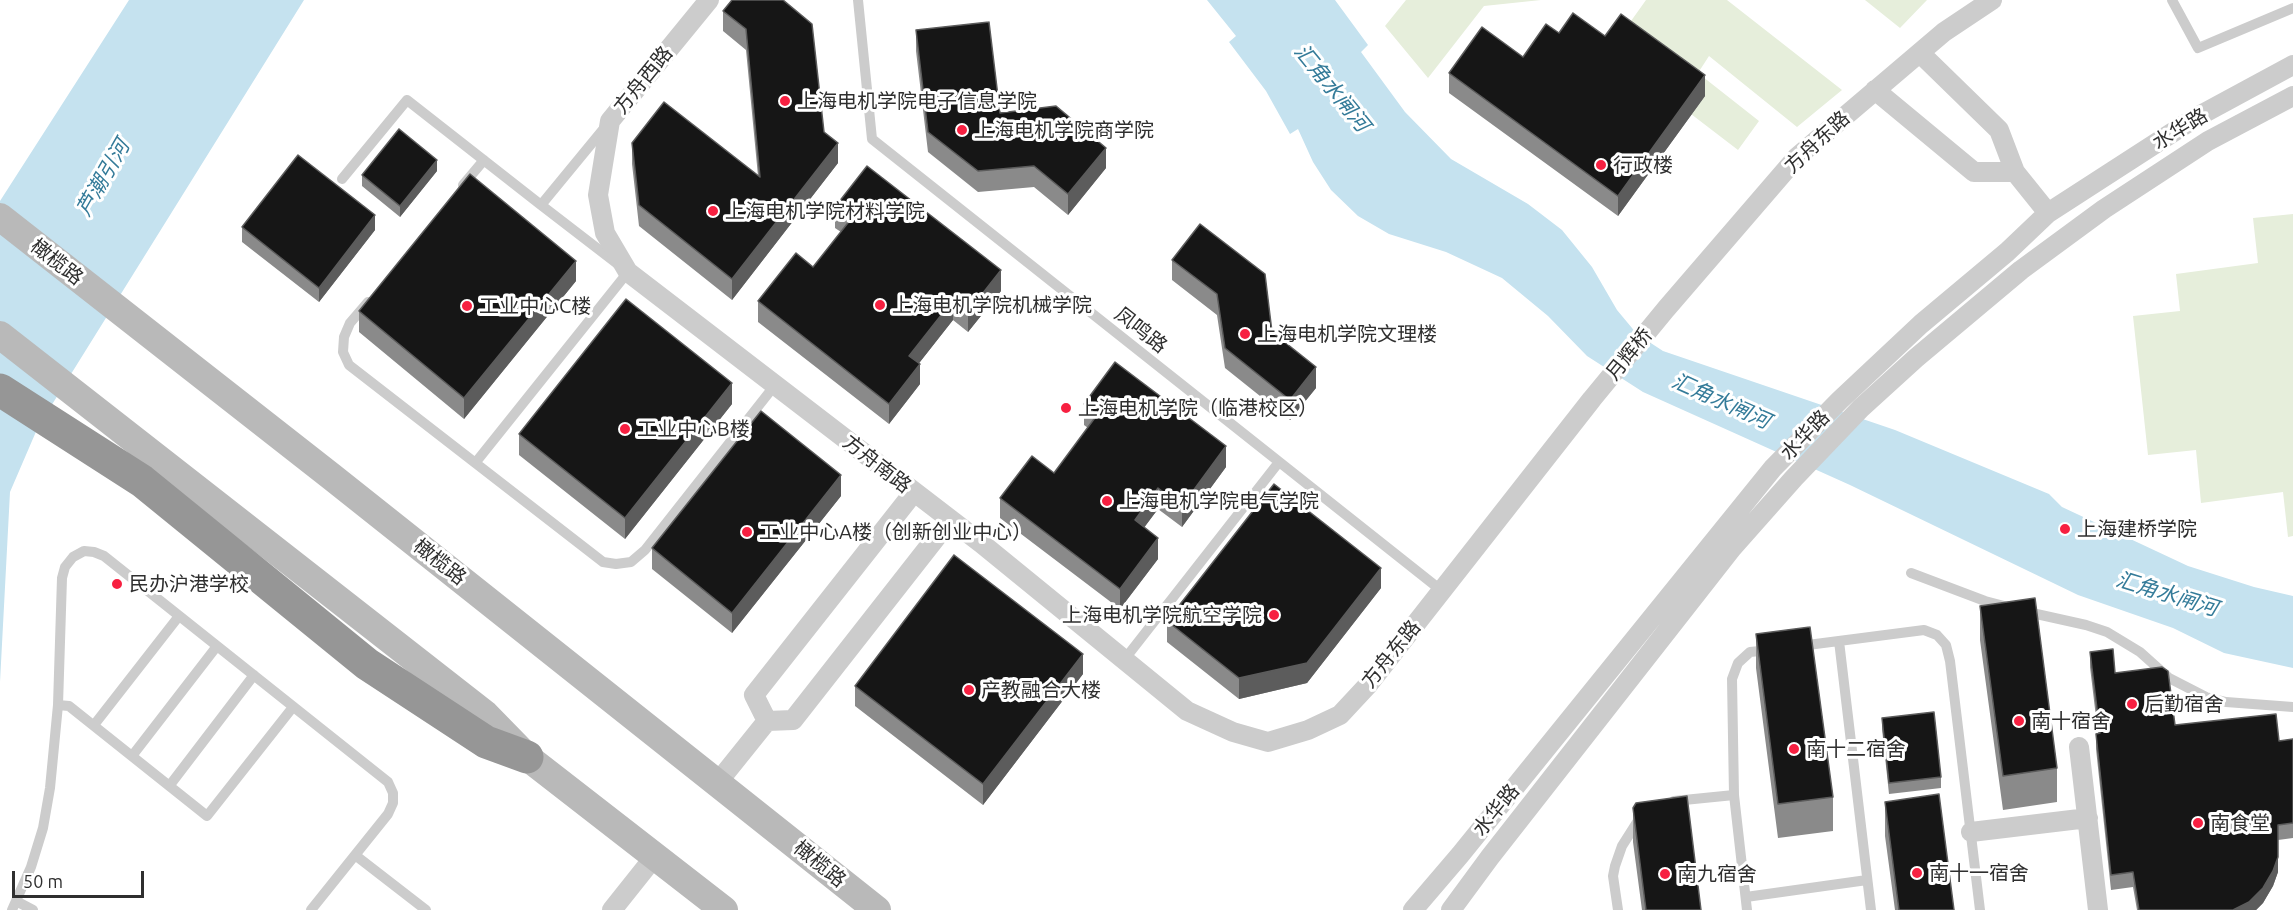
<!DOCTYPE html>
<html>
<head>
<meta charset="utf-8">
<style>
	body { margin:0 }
	#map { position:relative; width:2293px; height:910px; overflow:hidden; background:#fff; font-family:Ubuntu,sans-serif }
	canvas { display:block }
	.scale { position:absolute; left:12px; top:871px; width:132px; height:27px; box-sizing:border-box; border:3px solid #2f2f2f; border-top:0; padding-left:8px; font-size:18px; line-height:21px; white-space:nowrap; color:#2f2f2f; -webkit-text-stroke:4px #fff; paint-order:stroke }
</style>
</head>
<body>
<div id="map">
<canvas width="2293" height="910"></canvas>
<div class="scale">50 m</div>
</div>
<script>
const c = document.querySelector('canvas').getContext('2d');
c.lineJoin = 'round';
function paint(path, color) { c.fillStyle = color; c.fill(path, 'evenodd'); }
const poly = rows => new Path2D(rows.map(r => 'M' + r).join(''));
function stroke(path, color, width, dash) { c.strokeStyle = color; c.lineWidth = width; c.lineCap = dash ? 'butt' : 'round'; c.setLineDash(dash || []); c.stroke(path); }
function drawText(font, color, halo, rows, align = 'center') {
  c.font = font + ' Ubuntu,"Noto Sans SC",sans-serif'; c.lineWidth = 6; c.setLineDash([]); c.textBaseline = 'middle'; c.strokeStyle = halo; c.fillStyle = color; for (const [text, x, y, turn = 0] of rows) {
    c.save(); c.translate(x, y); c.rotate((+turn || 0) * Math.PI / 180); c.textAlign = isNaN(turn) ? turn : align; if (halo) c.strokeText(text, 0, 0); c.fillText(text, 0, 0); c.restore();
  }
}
paint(poly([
	[1406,0,1541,0,1484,6,1428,78,1385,26],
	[1646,0,1727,0,1842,90,1797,127,1709,56,1698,73,1759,121,1738,150,1691,114,1704,96,1621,35],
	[1865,0,1927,0,1900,28],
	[2293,214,2293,536,2288,537,2283,492,2201,503,2196,450,2148,455,2133,316,2180,311,2176,274,2258,263,2253,218]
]), '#e6eedb');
paint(poly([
	[129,0,304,0,38,427,10,492,0,682,0,201],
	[1207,0,1335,0,1368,45,1361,52,1405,112,1451,159,1528,204,1562,230,1592,267,1617,310,1637,334,1663,351,1895,430,2049,494,2062,507,2188,566,2254,587,2293,596,2293,668,2224,653,2173,628,2078,595,1850,485,1643,392,1587,356,1548,316,1502,278,1446,252,1389,234,1358,216,1331,190,1313,162,1298,129,1290,134,1266,91,1229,42,1236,36]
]), '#c5e2ef');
stroke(poly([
	[858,0,872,139,1442,591],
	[2172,0,2198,48,2293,8],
	[342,179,407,100,541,205],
	[463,185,484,160],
	[368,302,350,323,344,337,343,352,349,365,603,562,616,564,631,562,645,550,775,385],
	[476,462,628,272,541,205,606,126],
	[1911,573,1985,601,2008,607],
	[2023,611,2086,625,2107,632,2140,652,2169,678,2206,697,2226,702,2293,707],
	[1839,641,1871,910],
	[1800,646,1924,630,1937,635,1946,645,1950,661,1980,910],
	[1124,660,1279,462],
	[58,705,69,706,207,816,293,707],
	[94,725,179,616],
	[132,756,217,646],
	[170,785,254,675],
	[1674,801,1734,795],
	[355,855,426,910],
	[1746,897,1867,880],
	[16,901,33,910],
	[12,910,31,867,43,828,50,788,58,705,62,578,65,567,73,557,84,551,94,552,104,556,388,782,393,793,393,803,388,814,311,910],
	[1618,910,1613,876,1615,866,1622,846,1641,816],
	[1747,910,1734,795,1732,679,1738,663,1750,652,1770,650]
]), '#ccc', 10);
stroke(poly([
	[709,0,610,121,598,195,605,233,628,272,981,543,1187,711,1233,732,1268,742,1308,730,1340,715,1367,686,1592,399,1666,309,1797,157,1944,32,1992,0],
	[1920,53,1999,130,2015,172,2048,213],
	[1875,90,1974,172,2015,172],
	[914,492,754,695,767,721,793,720,949,521],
	[2079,747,2098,910],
	[718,782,767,721],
	[1971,832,2088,818],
	[612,910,655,856],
	[1413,910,1460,855,1773,468,1840,400,1921,324,2007,252,2048,213,2195,118,2293,65],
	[1451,910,1490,857,1732,548,1794,478,1861,408,1916,358,2021,270,2104,209,2208,141,2293,96]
]), '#ccc', 20);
stroke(poly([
	[0,217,332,477,877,910],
	[0,335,485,714,527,757,724,910]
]), '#b9b9b9', 28);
stroke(poly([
	[0,390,142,481,367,664,486,742,527,757]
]), '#969696', 33);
paint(poly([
	[732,0,824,132,838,163,732,300,639,226,632,164,632,143,758,176,746,50,723,31,723,11],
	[916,30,1000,113,1106,168,1068,215,1034,187,978,192,928,152,916,51],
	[1559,33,1605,36,1705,96,1618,216,1449,93,1449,73,1523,57],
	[437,171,400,217,362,186,362,175],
	[835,207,1001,291,968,332,953,320,919,363,920,384,889,424,758,322,758,301,813,267,841,232,835,228],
	[242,227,375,230,319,302,242,242],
	[1172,260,1272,332,1316,388,1290,420,1225,368,1217,315,1172,280],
	[576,281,464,419,359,332,359,311],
	[732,404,625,539,519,455,519,434],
	[1084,404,1226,467,1182,527,1158,509,1144,527,1158,559,1120,609,1000,518,1000,498,1054,473,1088,428,1084,425],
	[841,496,732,633,652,569,652,548],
	[1381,588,1307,683,1239,699,1167,642,1167,621],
	[1980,606,2057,768,2057,802,2003,810,1980,640],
	[1756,634,1833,797,1833,831,1778,838,1756,668],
	[2090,652,2115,673,2175,725,2279,741,2293,739,2293,838,2278,840,2278,872,2273,886,2263,903,2256,910,2137,910,2133,887,2111,890,2096,749,2096,734,2098,734,2090,667],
	[1083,674,983,805,855,706,855,686],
	[1882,718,1941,777,1941,788,1889,794,1882,729],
	[1885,802,1954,910,1895,910,1885,836],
	[1633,808,1701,910,1642,910,1633,842]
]), '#8a8a8a');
paint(poly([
	[1705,75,1705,96,1618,216,1618,196],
	[838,143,838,163,732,300,732,279],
	[1106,148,1106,168,1068,215,1068,194],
	[437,160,437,171,400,217,400,206],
	[375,215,375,230,319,302,319,288],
	[576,261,576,281,464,419,464,398],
	[1001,270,1001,291,968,332,968,312],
	[953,300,953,320,909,376,909,356],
	[920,364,920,384,889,424,889,404],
	[1316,367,1316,388,1290,420,1290,400],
	[732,383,732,404,625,539,625,518],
	[1226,446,1226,467,1182,527,1182,506],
	[841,475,841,496,732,633,732,613],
	[1158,488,1158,509,1135,540,1135,520],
	[1158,538,1158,559,1120,609,1120,589],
	[1381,568,1381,588,1307,683,1239,699,1239,678],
	[1083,654,1083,674,983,805,983,784],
	[2278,825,2278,872,2273,886,2263,903,2256,910,2233,910]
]), '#5c5c5c');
const building = poly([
	[732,0,783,0,812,24,824,132,838,143,732,279,639,205,632,143,664,102,760,177,746,29,723,11,732,0],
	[1573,13,1605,36,1621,14,1705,75,1618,196,1449,73,1482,27,1523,57,1546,24,1559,33,1573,13],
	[989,22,1000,113,1056,106,1106,148,1068,194,1034,166,978,171,928,132,916,30,989,22],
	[399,129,437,160,400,206,362,175,399,129],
	[298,155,375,215,319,288,242,227,298,155],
	[867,166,1001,270,968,312,953,300,909,356,920,364,889,404,758,301,796,253,813,267,851,219,835,207,867,166],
	[470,174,576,261,464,398,359,311,470,174],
	[1200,224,1265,274,1272,332,1316,367,1290,400,1225,348,1217,294,1172,260,1200,224],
	[626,299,732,383,625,518,519,434,626,299],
	[1115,362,1226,446,1182,506,1158,488,1135,520,1158,538,1120,589,1000,498,1032,456,1054,473,1097,415,1084,404,1115,362],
	[761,411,841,475,732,613,652,548,761,411],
	[1274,484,1381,568,1307,663,1239,678,1167,621,1274,484],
	[954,555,1083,654,983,784,855,686,954,555],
	[2035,598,2057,768,2003,776,1980,606,2035,598],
	[1810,627,1833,797,1778,804,1756,634,1810,627],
	[2113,649,2115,673,2162,667,2168,671,2175,725,2276,714,2279,741,2293,739,2293,823,2278,825,2278,857,2273,871,2263,888,2249,902,2233,910,2139,910,2133,872,2111,875,2096,734,2100,733,2090,652,2113,649],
	[1934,712,1941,777,1889,783,1882,718,1934,712],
	[1939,794,1954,910,1899,910,1885,802,1939,794],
	[1687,796,1701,910,1646,910,1633,808,1636,803,1687,796]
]);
paint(building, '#161616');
stroke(building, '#5c5c5c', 1.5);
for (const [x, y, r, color] of [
	[785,101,6,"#f72041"],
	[962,130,6,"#f72041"],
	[1601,165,6,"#f72041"],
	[713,211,6,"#f72041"],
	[880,305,6,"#f72041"],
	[467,306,6,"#f72041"],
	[1245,334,6,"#f72041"],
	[1066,408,6,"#f72041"],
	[625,429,6,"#f72041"],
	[1107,501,6,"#f72041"],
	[2065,529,6,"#f72041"],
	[747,532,6,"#f72041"],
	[117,584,6,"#f72041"],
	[1274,615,6,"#f72041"],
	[969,690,6,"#f72041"],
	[2132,704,6,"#f72041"],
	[2019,721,6,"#f72041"],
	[1794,749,6,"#f72041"],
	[2198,823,6,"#f72041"],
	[1917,873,6,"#f72041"],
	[1665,874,6,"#f72041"]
]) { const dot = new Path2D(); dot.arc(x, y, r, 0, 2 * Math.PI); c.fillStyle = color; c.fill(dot); stroke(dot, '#fff', 2); }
drawText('20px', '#2f2f2f', '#fff', [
	["方舟西路",643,80,-51],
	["水华路",2180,129,-31],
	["方舟东路",1817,142,-43],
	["橄榄路",57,262,38],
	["凤鸣路",1141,330,38],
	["月辉桥",1629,354,-51],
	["水华路",1805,435,-46],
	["方舟南路",877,464,38],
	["橄榄路",440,562,38],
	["方舟东路",1391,654,-51],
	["水华路",1496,810,-51],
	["橄榄路",820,864,39]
]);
drawText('20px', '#2f2f2f', '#fff', [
	["上海电机学院电子信息学院",797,101],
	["上海电机学院商学院",974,130],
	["行政楼",1613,165],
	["上海电机学院材料学院",725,211],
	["上海电机学院机械学院",892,305],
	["工业中心C楼",479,306],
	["上海电机学院文理楼",1257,334],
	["上海电机学院（临港校区）",1078,408],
	["工业中心B楼",637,429],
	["上海电机学院电气学院",1119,501],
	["上海建桥学院",2077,529],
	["工业中心A楼（创新创业中心）",759,532],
	["民办沪港学校",129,584],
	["上海电机学院航空学院",1262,615,"right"],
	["产教融合大楼",981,690],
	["后勤宿舍",2144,704],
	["南十宿舍",2031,721],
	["南十二宿舍",1806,749],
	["南食堂",2210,823],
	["南十一宿舍",1929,873],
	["南九宿舍",1677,874]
], 'left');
drawText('italic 21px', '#347b99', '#fff', [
	["汇角水闸河",1332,88,51],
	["芦潮引河",103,178,-60],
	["汇角水闸河",1721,401,24],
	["汇角水闸河",2167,594,17]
]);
</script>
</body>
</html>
